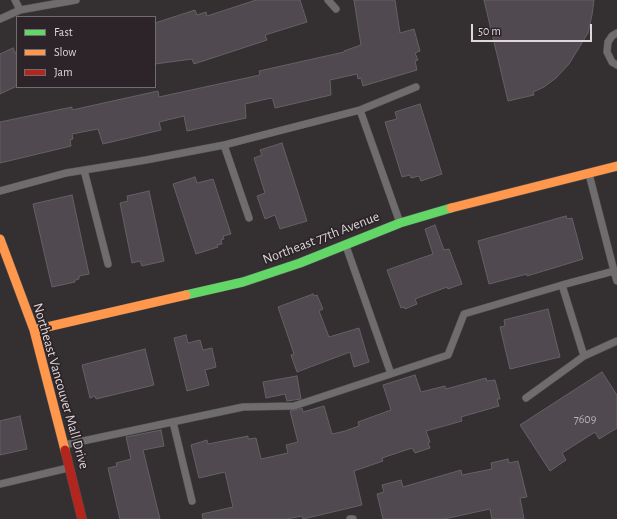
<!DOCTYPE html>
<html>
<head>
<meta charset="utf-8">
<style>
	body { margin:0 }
	#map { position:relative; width:617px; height:519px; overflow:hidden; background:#343032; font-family:"Alegreya Sans",sans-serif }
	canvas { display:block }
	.legend { position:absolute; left:16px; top:16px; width:140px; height:72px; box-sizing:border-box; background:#2c2428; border:1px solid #736c6f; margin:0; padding:5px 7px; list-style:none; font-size:12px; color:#ded8da }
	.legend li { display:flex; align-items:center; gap:8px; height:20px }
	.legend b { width:20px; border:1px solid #736c6f }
	.scale { position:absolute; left:471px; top:24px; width:121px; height:18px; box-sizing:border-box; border:2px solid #ded8da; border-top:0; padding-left:5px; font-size:12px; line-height:14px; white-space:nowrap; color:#ded8da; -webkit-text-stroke:3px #2c2428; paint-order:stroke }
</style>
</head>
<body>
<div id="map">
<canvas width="617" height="519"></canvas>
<ul class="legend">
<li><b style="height:5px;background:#63d668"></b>Fast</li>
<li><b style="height:5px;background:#ff974d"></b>Slow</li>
<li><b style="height:5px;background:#b3261e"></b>Jam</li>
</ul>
<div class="scale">50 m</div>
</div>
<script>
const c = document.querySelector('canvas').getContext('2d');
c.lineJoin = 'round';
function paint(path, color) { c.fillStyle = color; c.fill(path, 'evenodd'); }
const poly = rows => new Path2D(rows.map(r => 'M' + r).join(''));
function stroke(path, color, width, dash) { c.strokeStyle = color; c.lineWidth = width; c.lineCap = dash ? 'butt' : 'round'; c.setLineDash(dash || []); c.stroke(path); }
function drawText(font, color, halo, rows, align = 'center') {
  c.font = font + ' "Alegreya Sans",sans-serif'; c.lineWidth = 3.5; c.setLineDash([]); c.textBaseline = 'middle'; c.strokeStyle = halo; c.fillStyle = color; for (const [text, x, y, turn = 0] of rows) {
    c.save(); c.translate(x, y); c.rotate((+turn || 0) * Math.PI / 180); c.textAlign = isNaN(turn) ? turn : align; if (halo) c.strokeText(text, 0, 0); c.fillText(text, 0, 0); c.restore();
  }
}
const building = poly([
	[256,0,300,0,307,22,265,35,267,40,194,64,192,59,155,64,155,23,195,10,197,15,206,12,207,16,256,0],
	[354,0,395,0,400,33,414,29,420,51,415,53,418,60,415,61,417,70,363,86,361,78,358,79,357,74,330,80,331,95,275,108,273,100,271,98,245,104,246,118,187,131,184,116,159,122,161,130,103,144,98,129,72,134,73,139,70,140,71,146,0,163,0,122,72,107,72,110,158,91,159,97,260,75,259,71,344,52,344,51,361,45,354,0],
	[484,0,594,0,592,15,588,33,569,64,556,78,544,87,533,92,534,95,508,101,484,0],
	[13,48,17,56,17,86,0,94,0,54,13,48],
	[420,104,442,174,421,181,419,176,411,178,410,175,402,177,385,122,397,119,395,112,420,104],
	[282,143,307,221,280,229,275,215,265,219,257,196,265,193,254,158,262,155,260,150,282,143],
	[195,177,197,183,213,179,231,234,223,236,224,239,221,240,222,244,217,245,218,247,196,254,173,184,195,177],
	[149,191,164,261,142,266,140,261,132,263,120,203,128,201,127,196,149,191],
	[72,195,89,274,79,276,79,279,75,280,75,282,52,287,33,204,72,195],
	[566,216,567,219,572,218,583,259,527,276,527,274,489,284,478,241,566,216],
	[435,225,444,250,449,249,462,284,448,289,447,287,415,299,417,304,405,309,404,307,401,308,387,270,433,254,425,229,435,225],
	[313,294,314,296,317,295,323,309,319,311,329,337,359,328,369,362,354,367,350,352,297,372,291,355,294,354,278,307,313,294],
	[548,309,560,357,510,369,500,327,505,326,504,320,548,309],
	[186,335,188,343,200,340,203,350,212,348,216,367,205,370,209,385,187,391,174,338,186,335],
	[145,349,154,385,96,399,95,396,90,398,82,365,145,349],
	[602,372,617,395,617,428,599,439,595,432,562,453,566,460,550,471,520,425,602,372],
	[415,375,421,392,445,386,446,389,486,378,487,381,495,380,500,399,497,399,499,406,461,417,462,421,426,431,430,442,428,443,430,448,415,453,412,448,382,458,383,461,354,471,362,505,303,519,302,516,287,519,203,519,202,514,233,507,225,472,199,478,191,445,207,440,208,444,248,436,248,439,256,438,261,459,288,453,286,445,298,442,290,411,302,408,303,412,324,406,332,434,345,431,359,426,358,422,391,410,383,385,415,375],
	[297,376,301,399,287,401,285,394,266,398,263,382,297,376],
	[20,416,27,449,0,455,0,421,20,416],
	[161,430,164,446,143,450,160,519,120,519,108,468,117,466,116,463,131,459,126,437,161,430],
	[508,459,509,463,518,461,527,497,520,498,524,519,492,519,490,509,444,519,383,519,377,494,384,492,382,485,401,480,403,487,461,470,462,475,492,469,491,463,508,459]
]);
paint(building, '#504950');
stroke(building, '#646163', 1);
const lane = poly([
	[15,0,20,10],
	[328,0,336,9],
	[0,19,20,10,76,0],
	[617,33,612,36,608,42,607,52,612,62,617,65],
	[360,110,400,223],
	[224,145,249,218],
	[84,170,108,264],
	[589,174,614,271],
	[0,191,66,173,146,160,224,145,360,110,416,87],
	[346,246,391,374],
	[562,285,614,271,617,281],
	[584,356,617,341],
	[173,422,192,501],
	[64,445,243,407,294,406,448,355,464,314,562,285,584,356,526,398],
	[0,484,68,468],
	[350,519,353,519]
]);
const fast = poly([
	[186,295,243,282,300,263,400,223,451,208]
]);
const slow = poly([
	[451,208,617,166],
	[0,239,34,330,65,450],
	[34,330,186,295]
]);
const jam = poly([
	[65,450,82,519]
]);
stroke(lane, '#524e50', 8);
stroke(fast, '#524e50', 10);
stroke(slow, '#524e50', 10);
stroke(jam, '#524e50', 10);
stroke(lane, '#6f6c6d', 7);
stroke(fast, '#63d668', 9);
stroke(slow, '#ff974d', 9);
stroke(jam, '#b3261e', 9);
drawText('12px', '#bab4b8', null, [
	["7609",585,419]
]);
drawText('14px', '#ded8da', '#2c2428', [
	["Northeast 77th Avenue",321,238,-21],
	["Northeast Vancouver Mall Drive",61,386,74]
]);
</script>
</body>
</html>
